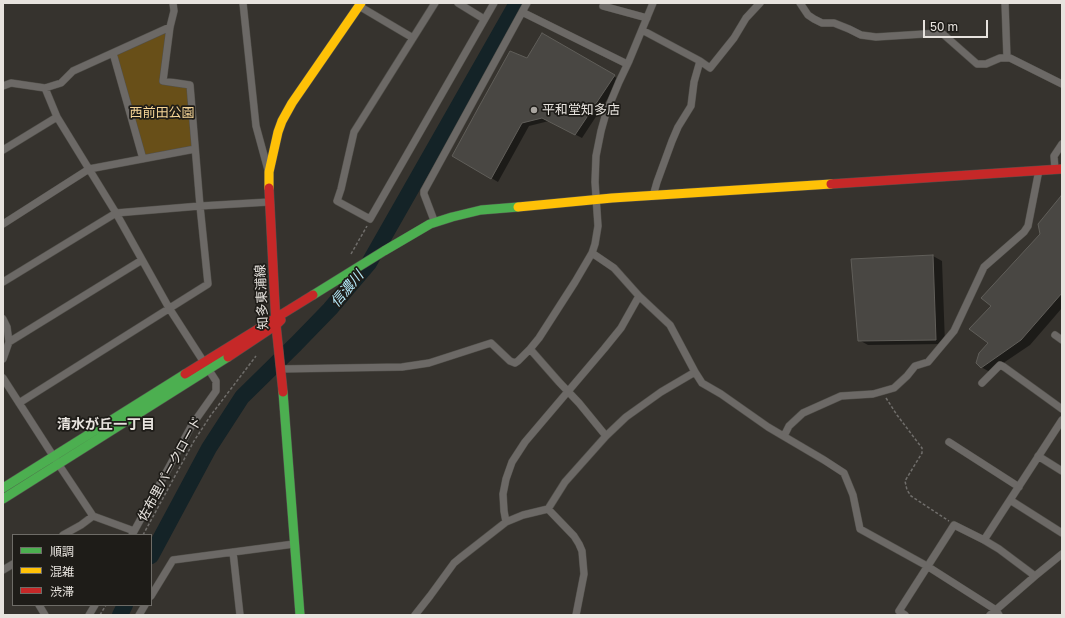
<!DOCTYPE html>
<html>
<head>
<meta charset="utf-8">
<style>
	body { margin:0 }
	#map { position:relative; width:1065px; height:618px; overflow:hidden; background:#36332e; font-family:"Golos Text","Noto Sans JP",sans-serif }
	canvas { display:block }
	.frame { position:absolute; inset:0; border:4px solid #e7e3de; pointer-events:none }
	.legend { position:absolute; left:12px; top:534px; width:140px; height:72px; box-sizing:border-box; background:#1e1c18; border:1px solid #6e6c67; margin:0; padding:5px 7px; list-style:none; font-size:12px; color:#e7e3de }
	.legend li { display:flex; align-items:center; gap:8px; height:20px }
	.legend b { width:20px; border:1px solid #6e6c67 }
	.scale { position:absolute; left:923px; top:20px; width:65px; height:18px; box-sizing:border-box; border:2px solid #e7e3de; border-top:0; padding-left:5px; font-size:12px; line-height:14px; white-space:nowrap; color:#e7e3de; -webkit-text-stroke:3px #1e1c18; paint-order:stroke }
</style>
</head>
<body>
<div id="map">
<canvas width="1065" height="618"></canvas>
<div class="frame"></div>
<ul class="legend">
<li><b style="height:5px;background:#4caf50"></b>順調</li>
<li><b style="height:5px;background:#ffc107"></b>混雑</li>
<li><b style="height:5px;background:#c62828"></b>渋滞</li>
</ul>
<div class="scale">50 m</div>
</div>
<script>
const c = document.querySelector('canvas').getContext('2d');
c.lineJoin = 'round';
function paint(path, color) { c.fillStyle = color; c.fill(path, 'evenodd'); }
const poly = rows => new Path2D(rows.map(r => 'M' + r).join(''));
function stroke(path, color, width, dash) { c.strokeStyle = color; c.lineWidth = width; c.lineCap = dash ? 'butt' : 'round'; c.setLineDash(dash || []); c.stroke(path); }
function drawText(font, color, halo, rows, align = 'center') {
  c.font = font + ' "Golos Text","Noto Sans JP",sans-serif'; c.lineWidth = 3.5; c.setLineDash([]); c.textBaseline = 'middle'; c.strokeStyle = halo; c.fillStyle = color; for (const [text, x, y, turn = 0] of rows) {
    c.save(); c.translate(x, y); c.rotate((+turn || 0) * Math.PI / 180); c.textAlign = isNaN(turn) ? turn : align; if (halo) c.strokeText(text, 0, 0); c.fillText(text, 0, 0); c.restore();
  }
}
paint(poly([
	[170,27,163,80,190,85,195,149,143,159,113,53]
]), '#684f18');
paint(poly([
	[542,34,620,80,582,138,549,121,529,126,498,182,454,156,528,59],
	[1062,198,1062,308,1030,345,990,372,981,367,990,342,992,305,1041,234],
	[933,256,942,261,945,344,868,345,859,340,852,260]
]), '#0007');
stroke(poly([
	[151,556,209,448,242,397,296,344,330,309,369,263,517,3],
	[120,615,125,605]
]), '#142327', 16);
const building = poly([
	[542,33,615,75,575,135,542,118,522,123,491,179,452,156,481,103,510,51,527,58,542,33],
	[1061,196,1062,197,1062,293,1021,340,981,368,976,363,979,353,988,343,969,329,991,306,981,298,1040,234,1038,224,1061,196],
	[933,255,936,340,858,341,851,259,933,255]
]);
paint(building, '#494743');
stroke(building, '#605e59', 1);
const street = poly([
	[243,3,256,126,268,170],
	[435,3,354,132,341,189,337,201,370,219,494,3],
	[458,3,484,19],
	[800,3,808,15,814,19,822,23,834,23,849,29,861,35,876,37,940,33,943,34,977,64,986,64,1000,58,1010,58,1062,84],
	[1005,3,1007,58],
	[359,6,413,38],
	[603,6,647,18],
	[522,12,627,64],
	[642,30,700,61],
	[113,53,143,159],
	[3,86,11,83,45,88,61,83,73,71,170,27],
	[45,88,57,117,116,213,169,308,216,381,216,391,192,425,132,535],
	[3,150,57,117],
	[1055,169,1054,156,1062,144],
	[653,196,657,182,672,141,678,127,691,106,694,82,700,61,710,68,734,38,746,18,760,3],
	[435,223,424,194,424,191,527,3],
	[3,224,89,169,195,149],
	[592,253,614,268,639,296,670,325,695,372,702,383,721,394,768,427,824,460,844,473,853,495,860,529,927,566,996,610,999,615],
	[3,282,116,213,200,206,269,202],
	[3,319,7,327,9,342,3,359],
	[1055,335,1062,340],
	[9,342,142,260],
	[530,349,559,382,579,403,606,436],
	[281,369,402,367,429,363,491,343,510,361,515,363,518,361,530,349,539,338,575,282,592,253,595,244,598,226,595,182,596,156,601,131,606,113,619,82,629,61,653,3],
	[3,378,59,465,93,516,134,531],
	[982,383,1000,365,1004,367,1062,409],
	[19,403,208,284,200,206,190,85,163,81,170,27,174,11,173,3],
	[784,436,789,426,803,413,841,396,873,394,894,388,907,376,915,366,928,362,954,331,984,267,1024,232,1028,226,1039,170],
	[949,442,1019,487],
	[1038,456,1062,471],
	[1010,500,1062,533],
	[548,509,574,536,579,544,582,551,584,574,576,615],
	[506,522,504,511,503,494,506,479,512,462,525,442,604,349,621,328,639,296],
	[63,535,81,525,93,516],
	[233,552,240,615],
	[3,570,13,564],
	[1035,576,999,549,984,540,1062,420],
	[151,596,173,560,294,544],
	[39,605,45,615],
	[89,615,95,605],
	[139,615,145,605],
	[415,615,430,596,454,563,460,558,506,522,523,515,548,509,565,482,606,436,626,417,661,392,695,372],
	[905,615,899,611,954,525,984,540],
	[990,615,1035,576,1062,554]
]);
const fast = poly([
	[313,295,384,251,430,224,452,217,481,210,518,207],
	[283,392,300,615],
	[3,488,185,374],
	[3,499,228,357]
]);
const slow = poly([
	[269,188,269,172,278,132,282,121,292,103,361,3],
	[518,207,612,198,831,184]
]);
const jam = poly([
	[831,184,1062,169],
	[269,188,276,325,283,392],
	[228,357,276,325,281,320],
	[185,374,313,295]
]);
stroke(street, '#52504b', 8);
stroke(fast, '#52504b', 10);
stroke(slow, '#52504b', 10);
stroke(jam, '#52504b', 10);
stroke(poly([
	[351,254,367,226],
	[886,398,897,415,922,448,922,453,905,481,907,490,911,496,949,521],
	[143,535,194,441,211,415,256,356],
	[100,615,106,605]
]), '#706e6b', 1.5, [3, 2]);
stroke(street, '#6c6966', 7);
stroke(fast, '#4caf50', 9);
stroke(slow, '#ffc107', 9);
stroke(jam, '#c62828', 9);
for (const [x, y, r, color] of [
	[534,110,4,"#a9a5a0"]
]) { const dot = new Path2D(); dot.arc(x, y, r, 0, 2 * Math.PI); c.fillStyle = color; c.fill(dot); stroke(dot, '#1e1c18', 1.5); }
drawText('13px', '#e7e3de', '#1e1c18', [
	["平和堂知多店",542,110]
], 'left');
drawText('13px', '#f6d596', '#1e1c18', [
	["西前田公園",162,113]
]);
drawText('13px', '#e7e3de', '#1e1c18', [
	["知多東浦線",262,297,-93],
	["佐布里パークロード",170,469,-61]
]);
drawText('italic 14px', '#b6ebfc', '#1e1c18', [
	["信濃川",347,289,-50]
]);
drawText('bold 14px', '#e7e3de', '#1e1c18', [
	["清水が丘一丁目",106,425]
]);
</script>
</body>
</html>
